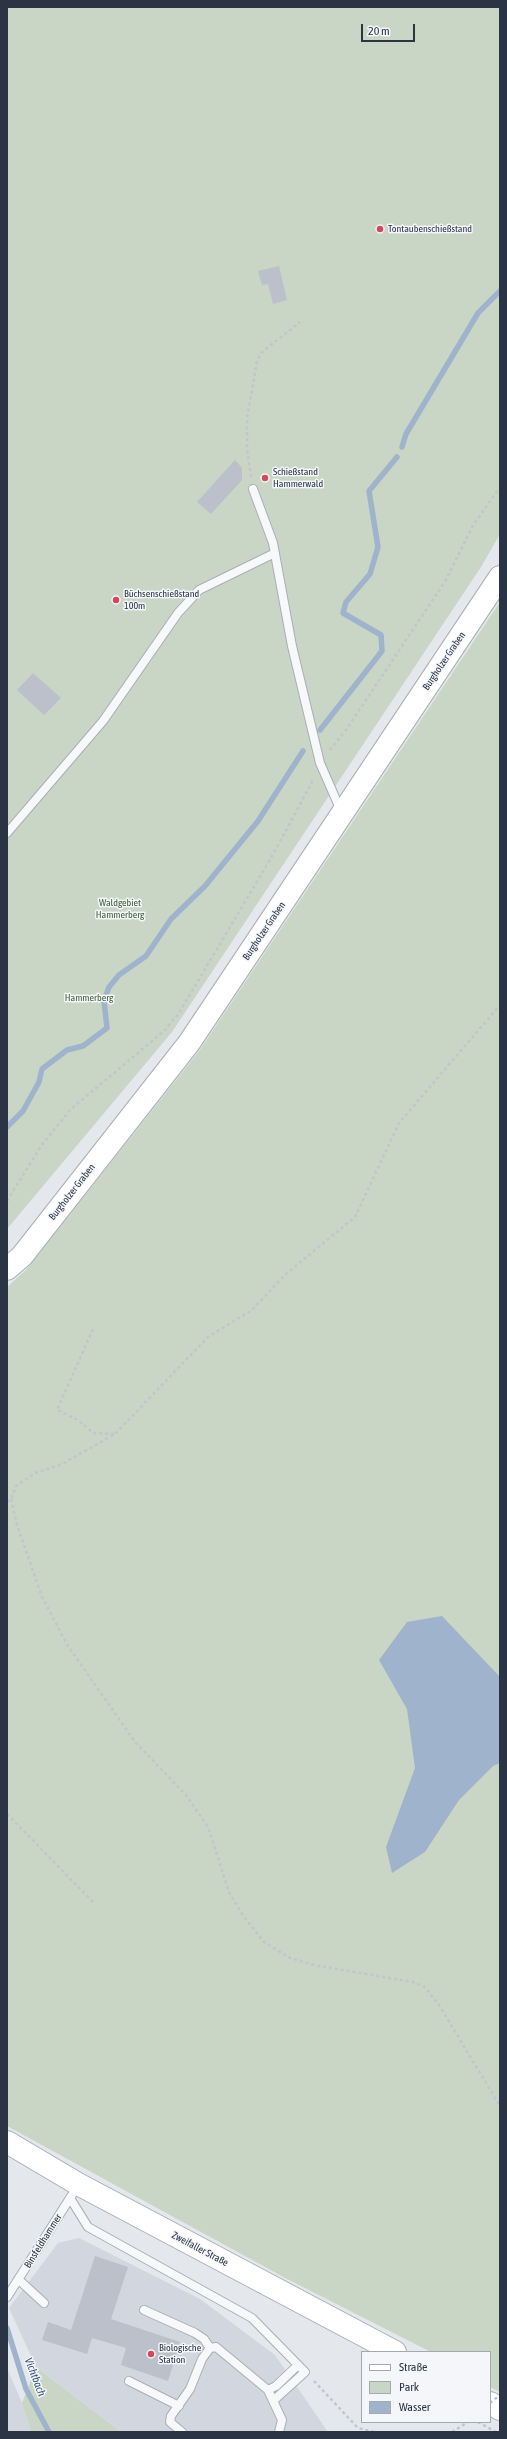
<!DOCTYPE html>
<html>
<head>
<meta charset="utf-8">
<style>
	body { margin:0 }
	#map { position:relative; width:507px; height:2439px; overflow:hidden; background:#e4e7ec; font-family:"Asap Condensed",sans-serif }
	canvas { display:block }
	.frame { position:absolute; inset:0; border:8px solid #2b3445; pointer-events:none }
	.legend { position:absolute; left:361px; top:2351px; width:130px; height:72px; box-sizing:border-box; background:#f4f6f9; border:1px solid #a4a8b1; margin:0; padding:5px 7px; list-style:none; font-size:12px; color:#2b3445 }
	.legend li { display:flex; align-items:center; gap:8px; height:20px }
	.legend b { width:20px; border:1px solid #a4a8b1 }
	.scale { position:absolute; left:361px; top:24px; width:54px; height:18px; box-sizing:border-box; border:2px solid #2b3445; border-top:0; padding-left:5px; font-size:12px; line-height:14px; white-space:nowrap; color:#2b3445; -webkit-text-stroke:3px #f4f6f9; paint-order:stroke }
</style>
</head>
<body>
<div id="map">
<canvas width="507" height="2439"></canvas>
<div class="frame"></div>
<ul class="legend">
<li><b style="height:5px;background:#fff"></b>Straße</li>
<li><b style="height:11px;background:#c9d6c5"></b>Park</li>
<li><b style="height:11px;background:#9fb4cc"></b>Wasser</li>
</ul>
<div class="scale">20 m</div>
</div>
<script>
const c = document.querySelector('canvas').getContext('2d');
c.lineJoin = 'round';
function paint(path, color) { c.fillStyle = color; c.fill(path, 'evenodd'); }
const poly = rows => new Path2D(rows.map(r => 'M' + r).join(''));
function stroke(path, color, width, dash) { c.strokeStyle = color; c.lineWidth = width; c.lineCap = dash ? 'butt' : 'round'; c.setLineDash(dash || []); c.stroke(path); }
function drawText(font, color, halo, rows, align = 'center') {
  c.font = font + ' "Asap Condensed",sans-serif'; c.lineWidth = 3; c.setLineDash([]); c.textBaseline = 'middle'; c.strokeStyle = halo; c.fillStyle = color; for (const [text, x, y, turn = 0] of rows) {
    c.save(); c.translate(x, y); c.rotate((+turn || 0) * Math.PI / 180); c.textAlign = isNaN(turn) ? turn : align; if (halo) c.strokeText(text, 0, 0); c.fillText(text, 0, 0); c.restore();
  }
}
paint(poly([
	[79,2238,200,2299,275,2355,328,2432,121,2432,36,2367,9,2308,58,2243],
	[7,2368,22,2403,31,2432,7,2432]
]), '#d2d6de');
paint(poly([
	[7,7,500,7,500,534,481,567,172,1032,7,1229],
	[500,602,500,2392,490,2387,490,2352,431,2352,287,2279,7,2126,7,1287,26,1270,199,1051],
	[36,2367,121,2432,31,2432,22,2403]
]), '#c9d6c5');
paint(poly([
	[442,1616,500,1677,500,1763,493,1766,459,1800,425,1852,392,1873,386,1847,415,1768,407,1709,379,1660,407,1622]
]), '#9fb4cc');
stroke(poly([
	[402,447,406,434,478,313,500,291],
	[320,730,382,651,381,635,343,613,346,602,370,574,378,547,369,491,397,457],
	[7,1127,23,1111,39,1082,42,1069,67,1050,83,1046,107,1028,104,1001,109,987,119,975,146,956,171,919,205,886,258,821,303,751],
	[7,2328,26,2389,49,2432]
]), '#9fb4cc', 5.5);
paint(poly([
	[279,266,287,300,273,304,268,284,262,285,258,271],
	[235,460,242,468,242,480,211,514,197,502],
	[33,673,61,698,44,715,17,690],
	[95,2256,128,2267,111,2319,180,2342,168,2381,121,2365,126,2348,92,2338,87,2354,42,2340,48,2322,71,2330]
]), '#bbc0ca');
const service = poly([
	[253,489,273,543,292,646,320,763,341,811],
	[7,833,103,721,178,613,199,590,275,553],
	[70,2198,88,2227,252,2318,305,2372,274,2400],
	[19,2280,44,2303],
	[7,2297,72,2195],
	[144,2310,195,2333,204,2339,210,2348],
	[129,2381,179,2406],
	[268,2390,276,2386,298,2365],
	[182,2432,170,2422,171,2416,190,2389,202,2359,210,2348,216,2347,268,2390,282,2420,279,2432]
]);
const secondary = poly([
	[7,1269,22,1256,189,1043,500,577],
	[7,2142,78,2184,395,2352],
	[490,2403,500,2409]
]);
stroke(service, '#a9aeb7', 10);
stroke(secondary, '#a9aeb7', 24);
stroke(poly([
	[251,477,247,449,247,419,257,361,261,353,300,322],
	[330,750,346,730,446,580,472,527,500,487],
	[7,1201,41,1146,71,1109,164,1031,179,1013,275,851,313,780],
	[93,1329,57,1410,78,1420,93,1433,115,1434],
	[11,1499,17,1525,42,1597,68,1646,135,1742,186,1795,208,1827,229,1892,244,1917,264,1942,290,1958,318,1966,413,1982,425,1987,439,2005,500,2106],
	[7,1502,11,1499,16,1486,35,1473,62,1464,115,1434,208,1337,252,1310,286,1274,355,1217,399,1123,500,1005],
	[7,1814,93,1902],
	[314,2381,358,2428,374,2432],
	[478,2422,496,2432],
	[452,2432,468,2422]
]), '#c2c5cb', 2.5, [3, 3]);
stroke(service, '#f7f8fa', 8);
stroke(secondary, '#fff', 22);
stroke(poly([
	[490,2403,500,2395]
]), '#c2c5cb', 2.5, [3, 3]);
for (const [x, y, r, color] of [
	[380,229,4,"#d1495b"],
	[265,478,4,"#d1495b"],
	[116,600,4,"#d1495b"],
	[151,2354,4,"#d1495b"]
]) { const dot = new Path2D(); dot.arc(x, y, r, 0, 2 * Math.PI); c.fillStyle = color; c.fill(dot); stroke(dot, '#f4f6f9', 1.5); }
drawText('10px', '#2b3445', '#f4f6f9', [
	["Tontaubenschießstand",388,229],
	["Schießstand",273,472],
	["Hammerwald",273,484],
	["Büchsenschießstand",124,594],
	["100m",124,606],
	["Biologische",159,2348],
	["Station",159,2360]
], 'left');
drawText('10px', '#2b3445', '#f4f6f9', [
	["Burgholzer Graben",444,661,-56],
	["Burgholzer Graben",264,931,-56],
	["Burgholzer Graben",72,1192,-52],
	["Binsfeldhammer",43,2241,-58],
	["Zweifaller Straße",200,2249,28]
]);
drawText('10px', '#3f6138', '#f4f6f9', [
	["Waldgebiet",120,903],
	["Hammerberg",120,915],
	["Hammerberg",89,998]
]);
drawText('italic 11px', '#34527a', '#f4f6f9', [
	["Vichtbach",35,2377,69]
]);
</script>
</body>
</html>
